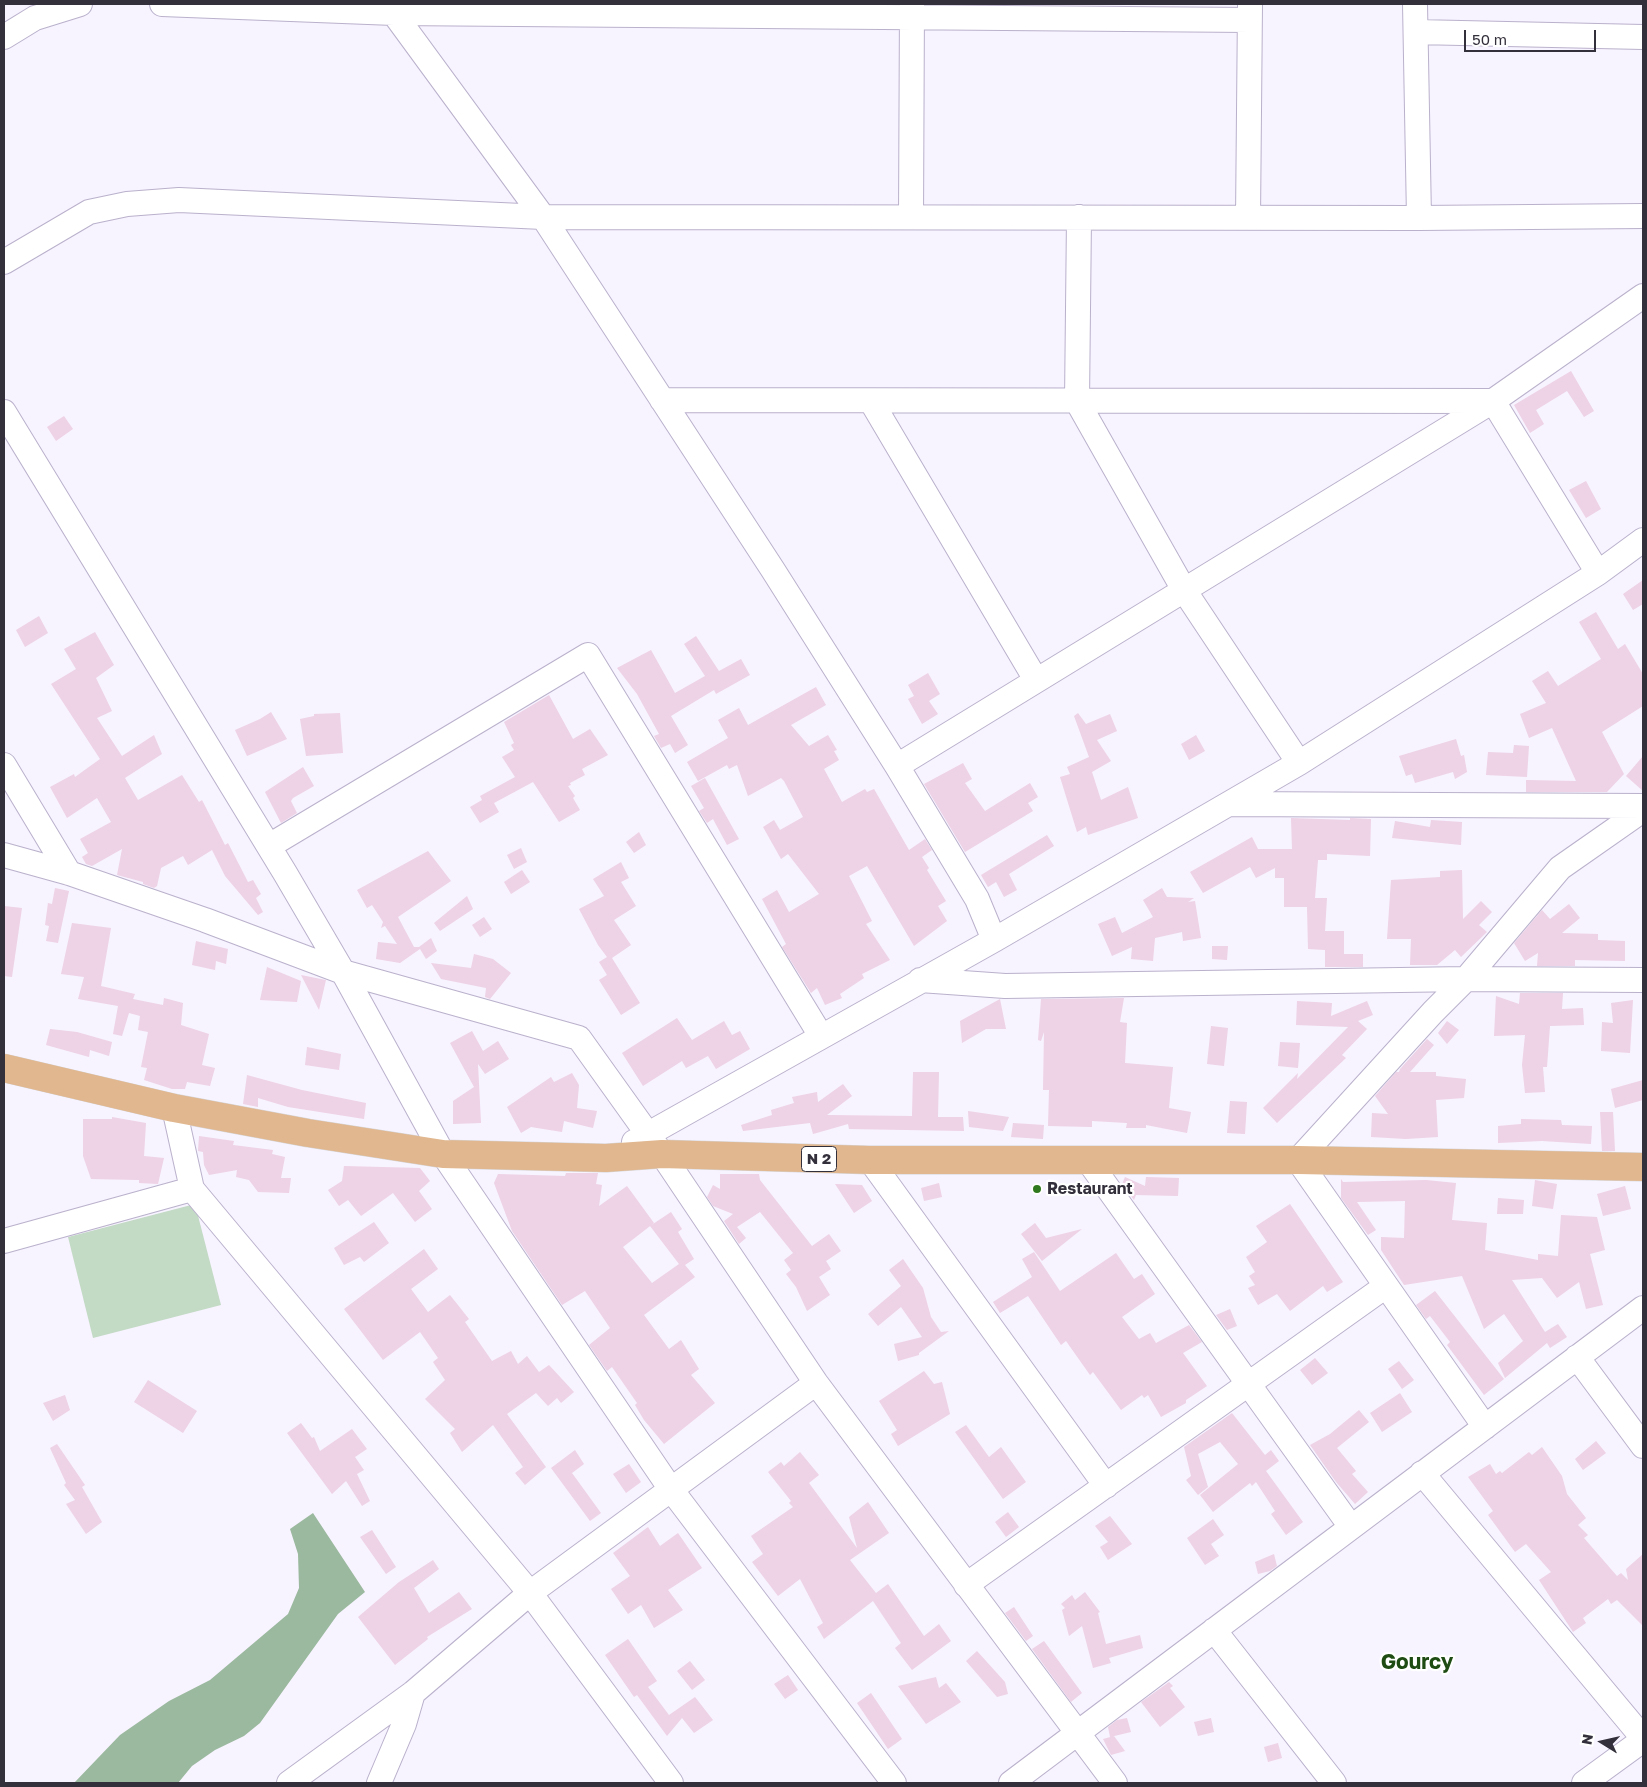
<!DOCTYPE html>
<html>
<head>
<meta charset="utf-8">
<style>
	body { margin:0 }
	#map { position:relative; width:1647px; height:1787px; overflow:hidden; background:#f7f3ff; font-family:"Golos Text",sans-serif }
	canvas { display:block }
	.frame { position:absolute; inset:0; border:5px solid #34303b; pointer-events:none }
	.north { position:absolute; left:1577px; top:1717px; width:50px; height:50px; -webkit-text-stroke:4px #fff; paint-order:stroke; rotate:280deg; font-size:14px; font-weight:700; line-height:20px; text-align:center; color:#34303b }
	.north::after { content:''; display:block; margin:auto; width:18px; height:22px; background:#34303b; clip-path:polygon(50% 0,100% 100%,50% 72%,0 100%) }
	.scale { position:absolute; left:1464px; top:30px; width:132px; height:22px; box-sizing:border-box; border:2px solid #34303b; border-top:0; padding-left:6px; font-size:15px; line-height:18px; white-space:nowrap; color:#34303b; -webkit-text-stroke:4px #fff; paint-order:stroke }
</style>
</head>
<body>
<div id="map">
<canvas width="1647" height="1787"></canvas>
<div class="frame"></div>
<div class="north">N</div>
<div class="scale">50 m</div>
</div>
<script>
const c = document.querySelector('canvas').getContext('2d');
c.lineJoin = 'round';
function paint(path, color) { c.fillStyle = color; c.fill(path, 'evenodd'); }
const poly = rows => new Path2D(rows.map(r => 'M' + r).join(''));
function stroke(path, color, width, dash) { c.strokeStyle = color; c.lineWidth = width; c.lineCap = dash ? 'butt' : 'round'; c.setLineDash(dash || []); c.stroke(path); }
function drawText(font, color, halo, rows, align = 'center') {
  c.font = font + ' "Golos Text",sans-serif'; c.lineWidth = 4.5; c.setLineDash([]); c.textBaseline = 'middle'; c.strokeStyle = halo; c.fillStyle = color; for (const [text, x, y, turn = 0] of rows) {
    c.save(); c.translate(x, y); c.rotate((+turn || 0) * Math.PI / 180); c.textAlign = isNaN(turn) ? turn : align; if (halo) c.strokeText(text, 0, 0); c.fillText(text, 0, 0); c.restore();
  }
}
paint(poly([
	[195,1204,221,1305,93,1338,68,1237]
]), '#c3dac5');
paint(poly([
	[313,1513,365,1592,338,1614,260,1723,244,1736,215,1750,192,1766,178,1783,74,1783,120,1735,169,1701,210,1680,288,1614,299,1588,298,1554,290,1529]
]), '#9bb99e');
paint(poly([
	[1571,371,1594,411,1584,417,1567,391,1536,410,1544,424,1530,433,1514,405],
	[64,416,73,429,56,441,47,427],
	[1586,481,1601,509,1586,518,1569,490],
	[1643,580,1643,604,1633,610,1623,594],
	[1596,612,1618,649,1625,644,1643,674,1643,706,1602,732,1624,774,1607,792,1526,792,1526,780,1576,781,1552,728,1529,738,1520,714,1546,703,1532,681,1548,671,1558,686,1601,659,1579,622],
	[39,616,48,633,25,647,16,630],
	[95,632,114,665,96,678,112,711,97,718,122,756,154,735,162,754,125,778,138,800,182,775,199,802,202,800,225,845,228,843,248,882,253,880,261,894,256,898,263,912,258,915,225,876,212,850,188,865,183,856,161,868,157,886,154,888,143,884,143,882,117,875,122,849,92,866,86,864,82,857,88,853,80,839,111,822,97,798,67,818,50,787,74,774,75,777,100,759,51,684,76,669,64,649],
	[696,636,719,671,741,659,750,675,716,694,714,690,671,716,688,745,675,753,670,744,661,748,654,736,659,734,637,694,617,668,651,650,675,693,705,676,684,644],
	[928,673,940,694,929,701,938,714,922,724,908,699,914,696,908,685],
	[816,687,826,705,791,725,809,746,828,735,837,750,834,751,839,760,824,769,842,802,865,789,867,792,874,789,909,850,925,839,932,850,922,857,929,868,927,870,946,901,938,906,947,921,914,946,867,866,849,876,872,921,866,924,890,960,862,974,864,978,840,994,842,998,825,1005,817,988,811,993,782,947,786,944,762,899,777,890,789,912,819,894,788,854,781,859,763,827,774,820,780,830,803,817,784,781,781,778,748,796,737,765,729,769,727,765,698,781,687,762,728,738,718,720,739,708,748,725],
	[549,695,573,739,590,729,608,755,582,769,585,775,570,783,571,785,568,786,575,796,573,798,580,810,559,822,533,782,494,803,499,812,480,823,470,807,482,800,480,796,515,777,502,757,514,750,511,745,514,743,504,722],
	[271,712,287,739,247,756,235,730,260,719],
	[340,713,343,753,306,756,300,719,314,716,314,714],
	[1078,713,1086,724,1110,714,1117,731,1097,740,1111,761,1092,772,1101,800,1128,787,1138,818,1088,835,1086,827,1077,832,1060,777,1070,774,1067,767,1089,757,1074,716],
	[1196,735,1205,751,1189,760,1181,744],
	[1456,739,1461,756,1464,755,1467,772,1455,779,1453,772,1415,783,1412,774,1406,776,1399,756],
	[1514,745,1529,746,1527,777,1486,775,1488,752,1513,753],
	[1643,756,1643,791,1626,776],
	[963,763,972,779,965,783,985,811,1030,783,1038,797,1028,803,1033,811,965,852,924,784],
	[303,767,314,786,293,798,291,801,297,813,281,823,265,792],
	[705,778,739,839,727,845,713,819,707,823,699,811,704,808,691,786],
	[1291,818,1350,820,1350,818,1371,819,1370,856,1327,854,1327,860,1318,860,1315,898,1327,898,1325,931,1344,931,1344,954,1363,954,1363,967,1325,967,1325,950,1308,949,1307,907,1284,907,1284,878,1275,878,1275,868,1256,878,1250,867,1203,893,1190,872,1252,837,1258,849,1292,849],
	[1431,820,1462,822,1461,845,1392,838,1395,821,1430,827],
	[639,832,646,845,634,853,626,842],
	[1047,835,1054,846,1009,874,1017,890,1004,897,996,882,988,887,981,875],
	[521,848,527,862,514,869,507,855],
	[428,851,451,881,398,917,414,947,419,947,431,938,437,951,426,959,420,949,400,963,376,959,378,942,397,944,385,926,381,928,383,922,372,905,367,908,357,890],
	[621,862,629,878,621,882,636,906,614,920,631,945,612,958,640,1003,621,1015,599,980,607,975,599,962,607,957,598,945,579,909,604,896,593,879],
	[522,870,530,882,511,894,504,882],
	[1462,870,1463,919,1481,901,1492,912,1479,925,1487,932,1461,957,1455,950,1437,965,1410,965,1411,939,1387,939,1391,880,1440,877,1440,871],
	[55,888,69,891,58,943,46,941,49,926,45,925,48,903,52,904],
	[1162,888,1167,897,1194,898,1188,902,1195,901,1201,938,1183,941,1182,932,1155,938,1153,961,1131,959,1132,947,1112,956,1098,924,1115,917,1122,933,1153,917,1143,900],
	[467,896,473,909,440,931,434,923],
	[1569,904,1580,918,1562,933,1598,934,1598,940,1625,941,1625,961,1575,960,1575,966,1537,966,1538,953,1525,961,1514,943,1542,910,1550,919],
	[4,906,22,908,12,977,4,976],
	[484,917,492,929,480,937,472,925],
	[72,923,111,928,101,986,135,994,133,999,163,1005,164,998,183,1003,181,1025,209,1034,202,1065,215,1068,210,1086,187,1082,185,1089,172,1089,144,1080,147,1068,141,1067,148,1032,138,1030,140,1016,129,1013,122,1036,113,1034,118,1006,78,999,84,977,61,974],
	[196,941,228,949,226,964,216,961,215,970,192,965],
	[1212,946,1228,946,1227,960,1212,959],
	[474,954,493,959,511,973,490,999,485,997,486,988,441,979,431,963,471,968],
	[267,967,301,981,297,1002,260,1000],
	[301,975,326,980,319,1010],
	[1520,993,1563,993,1562,1009,1583,1008,1584,1025,1550,1026,1547,1067,1543,1067,1545,1092,1525,1093,1522,1065,1525,1035,1494,1036,1496,996,1519,1004],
	[1124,998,1120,1022,1127,1023,1125,1063,1173,1067,1169,1108,1191,1112,1187,1133,1146,1125,1146,1128,1126,1128,1127,1123,1092,1121,1092,1127,1048,1126,1049,1090,1043,1090,1044,1032,1041,1041,1038,1040,1041,999],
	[1000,999,1006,1029,986,1029,962,1043,960,1021],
	[1633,1000,1630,1053,1601,1051,1602,1022,1613,1023,1611,1003],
	[1297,1001,1332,1003,1331,1016,1367,1001,1373,1015,1358,1021,1367,1029,1342,1055,1346,1058,1277,1123,1263,1108,1298,1073,1297,1079,1348,1027,1296,1025],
	[677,1018,692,1040,724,1021,732,1035,740,1031,750,1049,716,1069,708,1056,686,1068,682,1061,643,1086,622,1053],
	[1447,1021,1459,1030,1447,1044,1438,1033],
	[1211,1026,1228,1028,1224,1066,1207,1064],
	[50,1029,77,1032,112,1042,109,1056,90,1050,89,1057,46,1045],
	[472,1031,483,1051,498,1041,509,1059,485,1074,478,1064,481,1123,453,1124,453,1101,474,1087,450,1043],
	[1427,1039,1434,1045,1410,1072,1436,1072,1436,1076,1466,1079,1464,1098,1436,1100,1438,1137,1406,1139,1371,1137,1372,1113,1388,1114,1375,1096,1396,1072,1399,1072,1400,1069],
	[1280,1042,1300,1043,1298,1068,1278,1066],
	[307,1047,341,1054,339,1070,305,1065],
	[913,1072,939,1072,938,1117,963,1117,964,1131,849,1129,848,1124,813,1134,810,1123,743,1131,741,1125,772,1115,771,1110,794,1103,792,1097,817,1092,818,1102,843,1084,852,1096,827,1115,912,1116],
	[572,1073,579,1085,577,1108,597,1111,593,1128,564,1121,562,1132,531,1127,521,1133,507,1107,551,1077,554,1082],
	[247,1075,302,1090,366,1103,364,1119,288,1107,258,1098,258,1107,243,1104],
	[1643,1080,1643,1100,1615,1108,1611,1089],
	[1230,1101,1247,1102,1245,1134,1227,1133],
	[968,1111,1009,1117,1003,1131,969,1127],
	[1600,1112,1613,1112,1615,1151,1602,1151],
	[112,1117,146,1123,144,1156,164,1158,158,1184,139,1183,139,1180,91,1179,83,1156,83,1119,112,1119],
	[1521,1119,1561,1120,1562,1125,1592,1126,1591,1144,1542,1141,1498,1143,1498,1126,1521,1124],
	[1013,1123,1044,1125,1043,1139,1011,1137],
	[199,1136,234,1141,233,1145,273,1150,272,1154,285,1157,281,1178,291,1178,289,1193,258,1192,249,1180,236,1177,237,1170,209,1175,204,1165,203,1152,198,1151],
	[344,1166,420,1168,430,1181,419,1191,432,1209,415,1222,393,1193,361,1216,348,1200,339,1206,328,1190,342,1181],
	[566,1173,598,1173,596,1184,602,1185,599,1206,627,1186,654,1223,623,1247,652,1283,679,1264,650,1226,671,1212,682,1229,678,1232,694,1259,685,1265,695,1277,644,1315,669,1349,681,1340,699,1369,691,1375,715,1403,664,1444,644,1420,635,1405,637,1403,612,1367,607,1371,589,1345,610,1328,585,1291,562,1305,512,1231,494,1183,498,1174,565,1176],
	[720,1174,759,1174,760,1180,812,1246,829,1234,841,1251,826,1261,831,1269,819,1277,830,1295,807,1311,796,1287,786,1274,791,1270,784,1260,793,1253,760,1212,737,1227,746,1238,739,1244,724,1221,733,1214,713,1206,707,1197,713,1185,720,1189],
	[1125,1177,1145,1186,1146,1177,1179,1178,1178,1196,1136,1195,1134,1200,1122,1184],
	[1341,1179,1343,1182,1426,1180,1456,1183,1452,1220,1487,1223,1485,1250,1538,1260,1538,1254,1558,1256,1561,1215,1597,1217,1605,1250,1590,1254,1603,1305,1586,1309,1579,1282,1557,1298,1542,1278,1512,1280,1545,1332,1558,1324,1567,1337,1550,1348,1547,1343,1505,1378,1498,1363,1523,1341,1504,1314,1484,1329,1462,1276,1404,1285,1381,1250,1381,1237,1404,1238,1405,1201,1357,1202,1376,1230,1368,1235,1341,1198],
	[1535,1180,1557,1184,1553,1209,1532,1206],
	[939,1183,942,1197,924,1201,921,1188],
	[835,1184,862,1185,872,1201,854,1213],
	[1625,1186,1631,1209,1603,1216,1597,1194],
	[1498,1198,1524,1200,1523,1214,1497,1214],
	[1290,1204,1343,1282,1327,1292,1323,1286,1290,1311,1277,1294,1258,1305,1248,1288,1255,1285,1249,1276,1255,1272,1246,1257,1267,1242,1256,1226],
	[374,1222,389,1243,364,1262,360,1257,344,1265,334,1248],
	[1035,1223,1046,1238,1082,1229,1042,1261,1021,1234],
	[424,1249,438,1269,411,1289,428,1312,450,1295,469,1319,465,1322,492,1361,511,1351,518,1364,527,1356,539,1372,549,1365,574,1392,561,1403,557,1398,548,1406,536,1393,507,1414,546,1467,525,1485,515,1473,523,1467,493,1425,462,1452,450,1433,455,1429,425,1399,445,1380,433,1362,438,1358,420,1332,383,1360,344,1309],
	[1034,1252,1060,1291,1116,1253,1134,1279,1142,1274,1155,1294,1122,1317,1139,1339,1150,1333,1156,1343,1189,1325,1202,1342,1183,1353,1207,1386,1186,1400,1186,1403,1161,1417,1148,1395,1144,1398,1142,1395,1121,1410,1093,1372,1090,1375,1066,1341,1061,1345,1028,1296,1000,1313,993,1302,1032,1277,1022,1259],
	[903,1259,923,1288,931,1317,941,1332,949,1331,919,1353,919,1355,898,1361,894,1344,922,1337,901,1307,878,1326,868,1314,901,1286,889,1270],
	[1435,1291,1504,1379,1484,1395,1447,1345,1450,1342,1430,1316,1426,1319,1416,1305],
	[1230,1309,1237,1326,1227,1330,1216,1315],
	[1315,1358,1328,1373,1312,1385,1300,1370],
	[1399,1361,1414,1380,1402,1389,1388,1369],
	[924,1371,934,1384,942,1382,950,1414,898,1446,891,1434,897,1430,879,1401],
	[148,1380,197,1411,183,1433,134,1402],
	[1400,1393,1412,1412,1382,1432,1370,1413],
	[65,1395,70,1410,53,1421,43,1403],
	[1359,1410,1369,1422,1337,1448,1356,1471,1352,1474,1368,1492,1355,1504,1336,1482,1310,1445,1330,1434],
	[1232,1413,1265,1455,1271,1450,1279,1461,1266,1471,1303,1522,1286,1535,1271,1514,1275,1511,1256,1482,1252,1486,1250,1483,1213,1512,1200,1495,1238,1464,1220,1442,1198,1454,1208,1487,1198,1495,1186,1480,1191,1476,1184,1447],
	[301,1423,312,1438,314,1437,320,1451,352,1429,367,1449,355,1457,364,1470,357,1474,370,1501,362,1506,346,1481,332,1494,287,1433],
	[966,1425,989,1457,1001,1447,1026,1482,1003,1499,955,1432],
	[1596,1441,1606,1453,1583,1470,1575,1459],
	[57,1444,85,1485,82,1487,102,1522,86,1534,66,1504,75,1500,64,1485,66,1483,50,1448],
	[1542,1447,1562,1476,1567,1494,1586,1518,1578,1525,1588,1535,1584,1538,1617,1576,1621,1573,1628,1580,1626,1569,1643,1554,1643,1626,1617,1600,1611,1604,1608,1599,1583,1618,1586,1623,1573,1632,1539,1580,1551,1572,1526,1544,1515,1552,1488,1515,1493,1511,1468,1477,1490,1464,1496,1474,1500,1471,1502,1473,1529,1452,1532,1455],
	[575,1450,584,1464,572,1473,601,1513,590,1521,551,1468],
	[800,1452,819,1475,809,1483,857,1548,849,1517,868,1502,889,1533,850,1560,857,1569,876,1593,888,1584,924,1636,939,1624,951,1641,912,1670,895,1648,901,1643,873,1601,824,1639,817,1627,823,1623,800,1579,778,1596,752,1562,763,1554,751,1536,793,1507,789,1503,791,1501,768,1472,781,1462,784,1466],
	[629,1464,641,1482,626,1493,613,1474],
	[1008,1512,1019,1527,1006,1537,995,1522],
	[1110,1516,1132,1544,1108,1560,1100,1547,1108,1542,1095,1526],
	[1213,1519,1224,1535,1211,1544,1219,1556,1205,1565,1187,1538],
	[648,1527,660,1546,678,1533,702,1568,668,1590,683,1610,654,1628,641,1605,628,1614,611,1589,630,1576,613,1553],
	[372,1530,396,1567,386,1574,360,1537],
	[1274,1554,1277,1566,1270,1571,1258,1574,1255,1562],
	[433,1560,439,1569,414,1588,429,1613,459,1592,472,1609,427,1637,428,1639,395,1665,358,1617,399,1582],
	[1085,1592,1100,1612,1098,1613,1106,1644,1140,1635,1143,1648,1109,1658,1111,1663,1093,1668,1082,1626,1069,1636,1062,1610,1065,1608,1061,1604,1072,1595,1075,1600],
	[1014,1607,1033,1636,1026,1641,1005,1613],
	[628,1639,657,1681,648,1687,669,1715,695,1697,713,1720,694,1733,682,1718,667,1736,637,1695,634,1697,605,1655],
	[1044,1641,1082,1693,1071,1702,1032,1649],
	[977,1651,1005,1682,1008,1694,997,1697,966,1661],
	[690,1661,705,1680,692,1690,677,1671],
	[788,1675,798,1690,785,1699,774,1684],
	[936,1677,939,1688,946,1683,961,1702,926,1724,898,1686],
	[1169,1682,1173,1686,1170,1688,1185,1707,1160,1727,1141,1702],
	[871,1693,902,1739,888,1749,857,1703],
	[1127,1718,1131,1732,1110,1737,1108,1727,1117,1720],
	[1211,1718,1214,1732,1198,1736,1194,1722],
	[1114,1736,1125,1751,1111,1755,1103,1739],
	[1278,1743,1282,1758,1268,1762,1264,1747]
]), '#eed2e6');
const minor = poly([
	[162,4,394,13,1249,20],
	[387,4,543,217,773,570,897,766,977,899,994,940],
	[1415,4,1419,218],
	[1416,32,1643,37],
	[4,37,35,18,80,4],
	[911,217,912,4],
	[1079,217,1077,401,1184,590,1299,763],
	[1248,218,1250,5],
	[4,262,89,212,127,204,179,200,543,217,1419,218,1643,216],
	[662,400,1493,401,1598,573],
	[871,401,1036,680],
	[4,412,285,873,343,972,443,1154,670,1488,894,1783],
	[4,765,69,873],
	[897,766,1493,401,1643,296],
	[1229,804,1643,806],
	[269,846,588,655,821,1036],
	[4,855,69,873,205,920,343,972,579,1038,662,1154,816,1383,1115,1783],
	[920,980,1005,986,1466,979,1643,980],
	[174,1108,192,1189,530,1593,671,1783],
	[634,1142,994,940,1299,763,1598,573,1643,540],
	[1087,1159,1351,1527],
	[870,1160,1106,1486],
	[4,1241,192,1189],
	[1577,1357,1643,1446],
	[1485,1427,1298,1160,1433,1012,1466,979,1560,868,1643,810],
	[1422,1473,1643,1738],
	[966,1585,1386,1286],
	[1214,1630,1334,1783],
	[289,1783,413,1693,530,1593,816,1383],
	[379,1783,404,1724,413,1693],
	[1011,1783,1643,1308],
	[1584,1783,1643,1740]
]);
const major = poly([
	[4,1068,174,1108,308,1133,443,1154,606,1158,662,1154,870,1160,1298,1160,1643,1167]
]);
stroke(minor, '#bab1cc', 26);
stroke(major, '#d6d6d8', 29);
stroke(minor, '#fff', 24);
stroke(major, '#e0b78f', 28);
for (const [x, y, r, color] of [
	[1037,1189,5,"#31791e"]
]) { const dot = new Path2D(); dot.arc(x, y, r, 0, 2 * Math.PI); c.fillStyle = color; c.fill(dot); stroke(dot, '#fff', 2); }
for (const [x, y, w] of [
	[819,1159,35]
]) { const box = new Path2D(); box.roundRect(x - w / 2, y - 12.5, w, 25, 4); c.fillStyle = '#fff'; c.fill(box); stroke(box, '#34303b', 1); }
drawText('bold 15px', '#34303b', null, [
	["N 2",819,1159]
]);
drawText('bold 16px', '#34303b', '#fff', [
	["Restaurant",1047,1189]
], 'left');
drawText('bold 21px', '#1e4c13', '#fff', [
	["Gourcy",1417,1662]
]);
</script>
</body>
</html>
